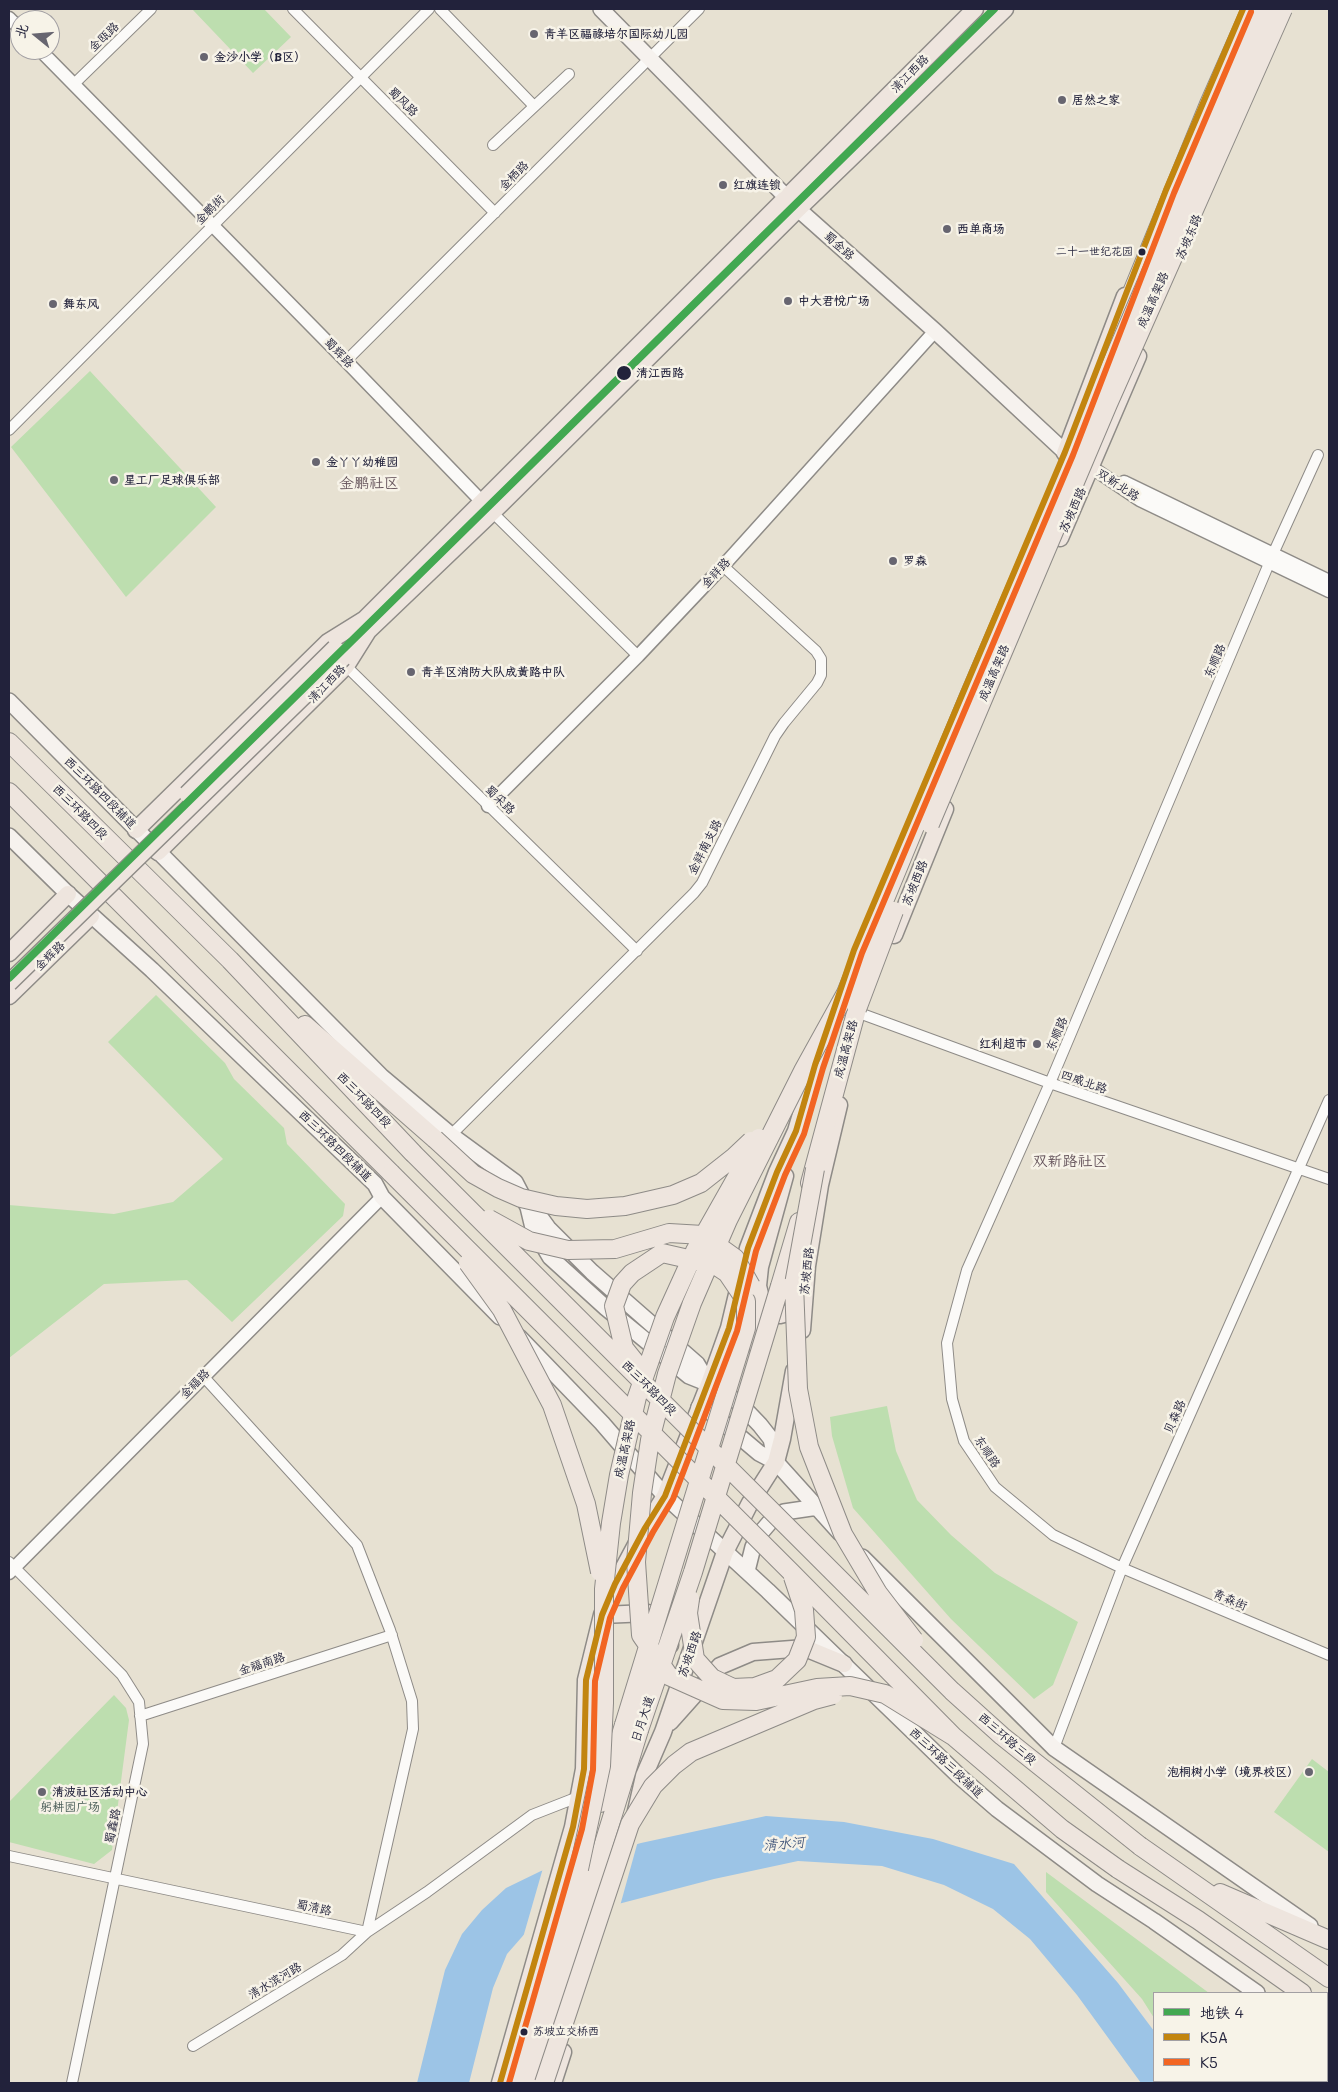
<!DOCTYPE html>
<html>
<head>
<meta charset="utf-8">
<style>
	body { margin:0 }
	#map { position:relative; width:1338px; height:2092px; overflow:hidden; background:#e7e1d2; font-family:Mali,"LXGW WenKai TC",sans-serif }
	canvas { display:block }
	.frame { position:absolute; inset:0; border:10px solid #22223b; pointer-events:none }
	.legend { position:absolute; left:1153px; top:1992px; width:175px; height:90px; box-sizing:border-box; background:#f7f3e8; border:1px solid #a29fa3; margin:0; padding:6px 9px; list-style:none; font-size:15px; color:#22223b }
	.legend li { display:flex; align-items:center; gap:10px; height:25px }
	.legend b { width:25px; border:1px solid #a29fa3 }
	.north { position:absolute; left:10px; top:10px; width:50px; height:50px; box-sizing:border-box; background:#f7f3e8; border:1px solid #a29fa3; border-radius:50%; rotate:287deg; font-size:14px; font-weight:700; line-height:20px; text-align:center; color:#22223b }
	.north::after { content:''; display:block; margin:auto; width:18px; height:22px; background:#676570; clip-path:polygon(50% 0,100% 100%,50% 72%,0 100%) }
</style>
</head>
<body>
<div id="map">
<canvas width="1338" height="2092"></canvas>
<div class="frame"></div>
<ul class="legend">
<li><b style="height:6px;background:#42a851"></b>地铁 4</li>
<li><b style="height:6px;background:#c2850f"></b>K5A</li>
<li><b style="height:6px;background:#f26522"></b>K5</li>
</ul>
<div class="north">北</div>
</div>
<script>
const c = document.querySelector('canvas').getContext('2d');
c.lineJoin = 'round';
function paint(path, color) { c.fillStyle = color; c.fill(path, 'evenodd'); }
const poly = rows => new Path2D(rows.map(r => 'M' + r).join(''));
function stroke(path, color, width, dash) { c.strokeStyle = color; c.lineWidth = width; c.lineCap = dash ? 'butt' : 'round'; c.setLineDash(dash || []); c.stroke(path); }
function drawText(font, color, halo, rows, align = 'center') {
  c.font = font + ' Mali,"LXGW WenKai TC",sans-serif'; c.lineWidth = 5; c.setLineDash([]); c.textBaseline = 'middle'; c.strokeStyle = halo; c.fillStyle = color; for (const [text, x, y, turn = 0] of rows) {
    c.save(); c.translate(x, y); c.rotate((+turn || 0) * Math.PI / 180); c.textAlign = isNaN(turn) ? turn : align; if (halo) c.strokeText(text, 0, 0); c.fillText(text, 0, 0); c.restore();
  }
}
paint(poly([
	[192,9,264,9,291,37,253,73],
	[90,371,216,507,126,597,11,447],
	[156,995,225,1063,234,1079,284,1128,287,1144,345,1204,343,1216,232,1322,187,1280,104,1284,9,1358,9,1205,114,1214,173,1202,223,1159,108,1042],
	[887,1406,896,1451,917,1500,951,1535,995,1573,1078,1622,1053,1685,1034,1699,951,1619,853,1508,832,1436,830,1417],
	[114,1695,126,1708,129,1720,112,1850,94,1864,9,1842,9,1802],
	[1312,1759,1329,1772,1329,1852,1274,1812],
	[1046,1872,1209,1993,1154,1993,1154,2018,1142,1999,1046,1892],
	[1327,2080,1329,2083,1197,2083,1196,2081]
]), '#bddeaf');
paint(poly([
	[766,1816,844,1822,933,1839,1014,1864,1118,1983,1154,2031,1154,2081,1192,2081,1194,2083,1141,2083,1077,1995,1030,1939,993,1909,944,1885,882,1866,798,1861,714,1879,622,1903,528,1930,507,1954,493,1988,469,2083,417,2083,445,1970,462,1934,482,1910,506,1888,541,1871,641,1843]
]), '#9cc4e6');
paint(poly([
	[638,1841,620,1906,529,1932,522,1941,543,1868]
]), '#e7e1d2');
const minor = poly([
	[293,9,495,213],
	[440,9,533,105],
	[74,84,151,9],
	[493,145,569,74],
	[346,361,699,9],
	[9,430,429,9],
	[1318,455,1273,554,1050,1083,967,1270,947,1343,952,1399,964,1441,995,1487,1053,1535,1122,1568,1329,1655],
	[492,512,638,656],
	[346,666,637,951],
	[862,1014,1050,1083,1329,1179],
	[451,1135,694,893,702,883,775,736,784,723,817,683,821,675,821,659,816,651,723,566],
	[9,1562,122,1675,139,1702,143,1744,72,2083],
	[140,1716,392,1635],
	[1054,1748,1122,1568,1329,1100],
	[9,1856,367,1932,427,1892,532,1815,578,1797],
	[193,2046,342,1955,367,1932,413,1729,412,1701,390,1630,357,1545,203,1376]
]);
const tertiary = poly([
	[9,18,20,29],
	[40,50,346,361,488,508],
	[1091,467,1140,500,1329,591],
	[1124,482,1329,581],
	[488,806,638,656,723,566,935,331],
	[9,1573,382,1197]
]);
const secondary = poly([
	[601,9,798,209,935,331,1065,452,1075,458],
	[9,701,382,1077,451,1135,515,1182,528,1207,533,1228,550,1257,606,1308,689,1376,709,1384,738,1402,760,1425,771,1439,776,1462],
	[9,836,68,894,152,970,375,1184,382,1197,500,1317],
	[530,1203,548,1228,592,1272,697,1364,709,1384],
	[519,1337,602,1423,665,1496,768,1591,959,1776,997,1809,1097,1884,1154,1921,1257,1993],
	[699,1407,708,1410,759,1453,776,1462,840,1533],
	[862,1557,1054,1748,1310,1926],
	[747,1571,753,1547,758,1536,770,1522,784,1512,818,1507],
	[1327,2042,1329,2044]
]);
const primary = poly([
	[1065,453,1125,296],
	[1060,538,1138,356],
	[136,830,328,642,365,619,975,9],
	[158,852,346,666,368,631,501,504,798,209,1005,9],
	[894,935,945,809],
	[9,953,68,894],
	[9,996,91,916],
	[785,1176,760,1267,758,1286,761,1298,772,1312,780,1315,792,1312,804,1300],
	[802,1330,807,1266,820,1185,839,1105],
	[602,1615,648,1613,666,1620,670,1645],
	[670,1722,720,1666,753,1652,805,1648,844,1664],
	[636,1811,644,1776,663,1732,725,1552,750,1503,776,1462,782,1439,794,1371],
	[500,2083,573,1827,584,1769,586,1680,602,1615,615,1584,645,1528,665,1496,709,1384,729,1328,748,1248,777,1172,796,1131,821,1047],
	[553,2083,563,2052]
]);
const trunk = poly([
	[1126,316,1133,290,1209,104,1251,9],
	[9,742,230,960,413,1153],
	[9,792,391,1173],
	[305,1025,435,1139],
	[810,1183,857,1009],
	[751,1286,758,1302,759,1349],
	[780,1286,799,1222],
	[600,1803,624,1725],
	[1140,1846,1329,1978],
	[1118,1869,1198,1920,1302,1993],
	[1220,1893,1329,1940],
	[1327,2010,1329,2012],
	[515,2083,584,1854],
	[530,2083,639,1730]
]);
stroke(minor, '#8e8b87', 12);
stroke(tertiary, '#8e8b87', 15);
stroke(secondary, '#8e8b87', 18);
stroke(primary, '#8e8b87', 19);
stroke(trunk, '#8e8b87', 20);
stroke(minor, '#fbfaf8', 10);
stroke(tertiary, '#fbfaf8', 12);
stroke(secondary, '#f6f2ee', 15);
stroke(primary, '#eee5de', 16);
stroke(trunk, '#eee5de', 18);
const primaryBridge = poly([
	[187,794,335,648],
	[9,983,343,658]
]);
const trunkBridge = poly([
	[930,824,1108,404,1283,9],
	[857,1009,894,911],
	[435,1139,473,1174,498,1188,521,1198,556,1206,587,1209,625,1206,673,1195,701,1183,734,1157,751,1141],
	[413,1153,952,1691,1002,1736,1140,1846],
	[815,1169,794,1284,798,1389,809,1447,843,1534,878,1593,914,1640],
	[391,1173,791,1572,953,1736,1062,1829,1118,1869],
	[489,1219,529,1241,568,1250,615,1249,669,1233,703,1235,735,1258,751,1286],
	[468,1263,502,1310,552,1405,586,1504,600,1572],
	[690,1599,688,1613,695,1659,712,1678,733,1688,755,1687,777,1679,797,1660,806,1637,804,1610,793,1577],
	[624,1725,746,1328,746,1301,727,1273,715,1265,662,1253,632,1273,622,1284,614,1306,624,1348,636,1363],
	[639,1730,693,1572,780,1286],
	[953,1736,885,1694,850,1686,817,1688,756,1701,723,1700,669,1676,641,1635,636,1562,642,1493,650,1440,667,1374,692,1303,728,1220,804,1069,846,993,969,696,1264,9],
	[579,1869,601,1766,604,1703,604,1589,611,1523,619,1475,637,1397,665,1317,695,1251,759,1138],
	[544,2083,630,1824,653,1786,674,1765,691,1752,814,1700,833,1695]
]);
stroke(primaryBridge, '#8e8b87', 19, []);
stroke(trunkBridge, '#8e8b87', 20, []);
stroke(primaryBridge, '#eee5de', 16);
stroke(trunkBridge, '#eee5de', 18);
stroke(poly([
	[500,2083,573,1827,584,1769,586,1680,602,1615,615,1584,645,1528,665,1496,729,1328,748,1248,777,1172,796,1131,815,1065,854,950,1065,452,1166,190,1243,9]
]), '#c2850f', 6);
stroke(poly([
	[509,2083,582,1829,593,1770,595,1681,610,1618,623,1588,653,1532,673,1499,737,1331,756,1251,785,1175,804,1134,823,1068,862,953,1073,455,1174,193,1251,12]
]), '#f26522', 6);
stroke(poly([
	[9,978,994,9]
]), '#42a851', 8);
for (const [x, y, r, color] of [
	[534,34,5,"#676570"],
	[204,57,5,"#676570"],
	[1062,100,5,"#676570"],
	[723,185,5,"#676570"],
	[947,229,5,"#676570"],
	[1142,252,4.5,"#22223b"],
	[788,301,5,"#676570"],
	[53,304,5,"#676570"],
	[624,373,8,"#22223b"],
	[316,462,5,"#676570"],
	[114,480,5,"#676570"],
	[893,561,5,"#676570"],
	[411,672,5,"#676570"],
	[1037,1044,5,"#676570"],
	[1309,1772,5,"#676570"],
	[42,1792,5,"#676570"],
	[524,2032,4.5,"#22223b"]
]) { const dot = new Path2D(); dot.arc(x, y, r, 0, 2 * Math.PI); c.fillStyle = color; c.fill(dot); stroke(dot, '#f7f3e8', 2); }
drawText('11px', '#22223b', '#f7f3e8', [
	["二十一世纪花园",1133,252],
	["苏坡立交桥西",533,2032,"left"]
], 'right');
drawText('bold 12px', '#22223b', '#f7f3e8', [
	["青羊区福禄培尔国际幼儿园",544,34],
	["金沙小学（B区）",214,57],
	["居然之家",1072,100],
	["红旗连锁",733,185],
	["西单商场",957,229],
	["中大君悦广场",798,301],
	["舞东风",63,304],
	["金丫丫幼稚园",326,462],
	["星工厂足球俱乐部",124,480],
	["罗森",903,561],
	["青羊区消防大队成黄路中队",421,672],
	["红利超市",1027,1044,"right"],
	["泡桐树小学（境界校区）",1299,1772,"right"],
	["清波社区活动中心",52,1792]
], 'left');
drawText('12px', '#22223b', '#f7f3e8', [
	["金瓯路",104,37,-44],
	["清江西路",910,74,-45],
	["蜀风路",403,102,45],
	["金栖路",514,176,-45],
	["金鹏街",210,210,-45],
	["苏坡东路",1189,237,-67],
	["蜀金路",839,246,42],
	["成温高架路",1153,300,-66],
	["蜀辉路",339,353,46],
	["双新北路",1118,485,33],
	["苏坡西路",1073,510,-66],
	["金祥路",716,573,-47],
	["东顺路",1215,661,-67],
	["成温高架路",994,673,-67],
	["清江西路",327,684,-46],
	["西三环路四段辅道",100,793,45],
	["蜀采路",500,800,44],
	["西三环路四段",80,812,45],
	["金祥南支路",705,847,-63],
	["苏坡西路",915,883,-68],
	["金辉路",50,956,-44],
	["东顺路",1057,1034,-67],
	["成温高架路",846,1049,-75],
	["四威北路",1084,1082,19],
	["西三环路四段",364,1100,46],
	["西三环路四段辅道",335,1146,44],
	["苏坡西路",807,1271,-84],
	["金福路",195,1384,-45],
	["西三环路四段",649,1388,45],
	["贝森路",1175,1417,-66],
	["成温高架路",625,1449,-78],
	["东顺路",987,1452,56],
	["青森街",1230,1600,23],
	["苏坡西路",690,1654,-71],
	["金福南路",262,1664,-18],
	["日月大道",643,1719,-72],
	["西三环路三段",1007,1739,41],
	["西三环路三段辅道",946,1763,43],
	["蜀鑫路",113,1826,-78],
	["蜀清路",314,1908,12],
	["清水滨河路",275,1981,-31]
]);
drawText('bold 12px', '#22223b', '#f7f3e8', [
	["清江西路",636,373]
], 'left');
drawText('12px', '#465a55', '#f7f3e8', [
	["躬耕园广场",70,1807]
]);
drawText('italic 14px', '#42567a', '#f7f3e8', [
	["清水河",784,1844,-5]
]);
drawText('15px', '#67565d', '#f7f3e8', [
	["金鹏社区",369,483],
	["双新路社区",1070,1161]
]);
</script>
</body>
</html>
